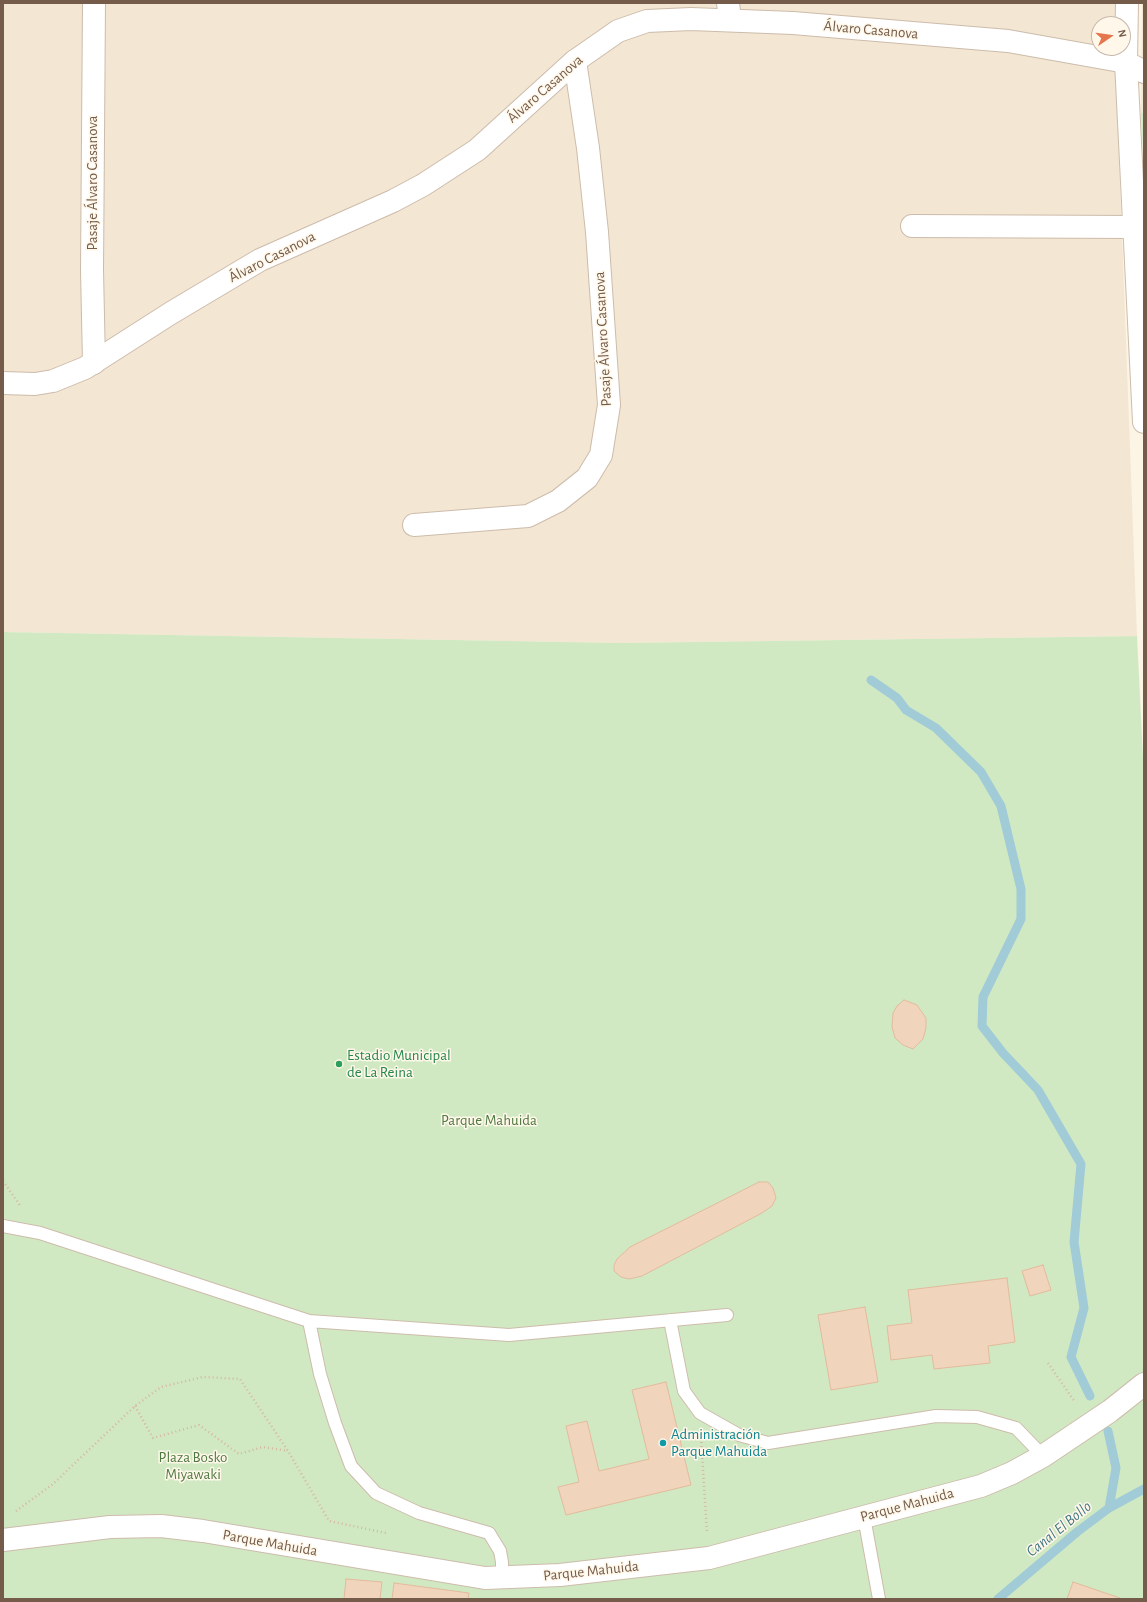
<!DOCTYPE html>
<html>
<head>
<meta charset="utf-8">
<style>
	body { margin:0 }
	#map { position:relative; width:1147px; height:1602px; overflow:hidden; background:#fcf4e4; font-family:"Alegreya Sans",sans-serif }
	canvas { display:block }
	.frame { position:absolute; inset:0; border:4px solid #745b4a; pointer-events:none }
	.north { position:absolute; left:1091px; top:16px; width:40px; height:40px; box-sizing:border-box; background:#fff8ea; border:1px solid #c7b9aa; border-radius:50%; rotate:77deg; font-size:11px; font-weight:700; line-height:16px; text-align:center; color:#745b4a }
	.north::after { content:''; display:block; margin:auto; width:14px; height:18px; background:#e4754c; clip-path:polygon(50% 0,100% 100%,50% 72%,0 100%) }
</style>
</head>
<body>
<div id="map">
<canvas width="1147" height="1602"></canvas>
<div class="frame"></div>
<div class="north">N</div>
</div>
<script>
const c = document.querySelector('canvas').getContext('2d');
c.lineJoin = 'round';
function paint(path, color) { c.fillStyle = color; c.fill(path, 'evenodd'); }
const poly = rows => new Path2D(rows.map(r => 'M' + r).join(''));
function stroke(path, color, width, dash) { c.strokeStyle = color; c.lineWidth = width; c.lineCap = dash ? 'butt' : 'round'; c.setLineDash(dash || []); c.stroke(path); }
function drawText(font, color, halo, rows, align = 'center') {
  c.font = font + ' "Alegreya Sans",sans-serif'; c.lineWidth = 3; c.setLineDash([]); c.textBaseline = 'middle'; c.strokeStyle = halo; c.fillStyle = color; for (const [text, x, y, turn = 0] of rows) {
    c.save(); c.translate(x, y); c.rotate((+turn || 0) * Math.PI / 180); c.textAlign = isNaN(turn) ? turn : align; if (halo) c.strokeText(text, 0, 0); c.fillText(text, 0, 0); c.restore();
  }
}
paint(poly([
	[3,3,1115,3,1115,24,1099,24,1099,48,1115,48,1137,636,621,643,3,632],
	[1142,3,1144,3,1144,114,1141,112]
]), '#f3e6d3');
paint(poly([
	[1141,112,1144,114,1144,171],
	[3,632,621,643,1137,636,1144,778,1144,1599,3,1599]
]), '#d1e9c3');
stroke(poly([
	[871,680,897,698,906,710,936,728,981,772,1001,806,1021,889,1021,919,983,997,982,1026,1003,1053,1038,1090,1081,1164,1074,1242,1084,1308,1071,1357,1090,1396],
	[1108,1431,1116,1468,1109,1508],
	[998,1599,1077,1532,1109,1508,1144,1489]
]), '#a0cbd7', 9);
const building = poly([
	[904,1000,917,1005,926,1018,926,1028,923,1039,913,1049,903,1045,895,1038,892,1027,893,1013,897,1006,904,1000],
	[759,1182,768,1182,773,1188,776,1198,772,1206,762,1213,642,1276,629,1279,621,1277,614,1271,614,1265,617,1259,630,1247,759,1182],
	[1043,1265,1051,1290,1030,1296,1022,1271,1043,1265],
	[1007,1278,1015,1342,988,1346,990,1363,934,1369,932,1355,891,1360,887,1326,912,1323,908,1290,1007,1278],
	[865,1307,878,1382,831,1390,818,1315,865,1307],
	[666,1382,691,1485,566,1515,558,1487,579,1482,566,1426,587,1421,599,1471,649,1459,632,1390,666,1382],
	[346,1579,382,1582,380,1599,344,1599,346,1579],
	[1073,1582,1120,1598,1120,1599,1067,1599,1073,1582],
	[394,1583,469,1593,468,1599,392,1599,394,1583]
]);
paint(building, '#f1d4bc');
stroke(building, '#e3bb9d', 1);
const service = poly([
	[3,1226,40,1233,309,1321,509,1335,727,1315],
	[670,1320,684,1391,700,1413,739,1435,768,1443,936,1416,977,1417,1016,1428,1043,1456],
	[309,1321,320,1374,335,1423,351,1466,376,1493,419,1513,489,1533,500,1551,502,1562,502,1578],
	[864,1517,879,1599]
]);
const minor = poly([
	[94,3,92,270,94,363],
	[728,3,730,20],
	[1126,62,1144,422],
	[912,226,1134,227],
	[414,525,528,516,558,501,587,478,601,455,609,405,597,232,588,148,575,61],
	[3,1540,110,1527,161,1526,203,1531,485,1578,560,1575,709,1558,981,1486,1012,1473,1043,1456,1110,1411,1144,1384]
]);
const tertiary = poly([
	[1126,62,1127,3],
	[3,383,35,384,53,381,85,368,171,313,260,260,393,201,423,185,477,150,575,61,618,31,647,21,691,19,793,23,1008,41,1126,62,1144,72]
]);
stroke(service, '#cdbcab', 14);
stroke(minor, '#cdbcab', 24);
stroke(tertiary, '#cdbcab', 24);
stroke(poly([
	[3,1181,21,1207],
	[1048,1363,1075,1402],
	[135,1406,153,1438,199,1425,239,1454,263,1447,288,1451],
	[701,1438,707,1532],
	[16,1511,53,1484,135,1406,161,1387,203,1377,240,1379,288,1451,329,1521,386,1533]
]), '#d6b7a0', 2.5, [1, 3]);
stroke(service, '#fff', 12);
stroke(minor, '#fff', 22);
stroke(tertiary, '#fff', 22);
for (const [x, y, r, color] of [
	[339,1064,4,"#2e9e5b"],
	[663,1443,4,"#0f9aa8"]
]) { const dot = new Path2D(); dot.arc(x, y, r, 0, 2 * Math.PI); c.fillStyle = color; c.fill(dot); stroke(dot, '#fff8ea', 1.5); }
drawText('15px', '#745b4a', '#fff8ea', [
	["Álvaro Casanova",871,30,5],
	["Álvaro Casanova",545,89,-41],
	["Pasaje Álvaro Casanova",92,183,-90],
	["Álvaro Casanova",272,257,-27],
	["Pasaje Álvaro Casanova",603,339,-93],
	["Parque Mahuida",907,1505,-15],
	["Parque Mahuida",270,1543,10],
	["Parque Mahuida",591,1571,-6]
]);
drawText('15px', '#27864d', '#fff8ea', [
	["Estadio Municipal",347,1055],
	["de La Reina",347,1072]
], 'left');
drawText('15px', '#507942', '#fff8ea', [
	["Parque Mahuida",489,1120],
	["Plaza Bosko",193,1457],
	["Miyawaki",193,1474]
]);
drawText('15px', '#0d838f', '#fff8ea', [
	["Administración",671,1434],
	["Parque Mahuida",671,1451]
], 'left');
drawText('italic 16px', '#447987', '#fff8ea', [
	["Canal El Bollo",1059,1529,-39]
]);
</script>
</body>
</html>
